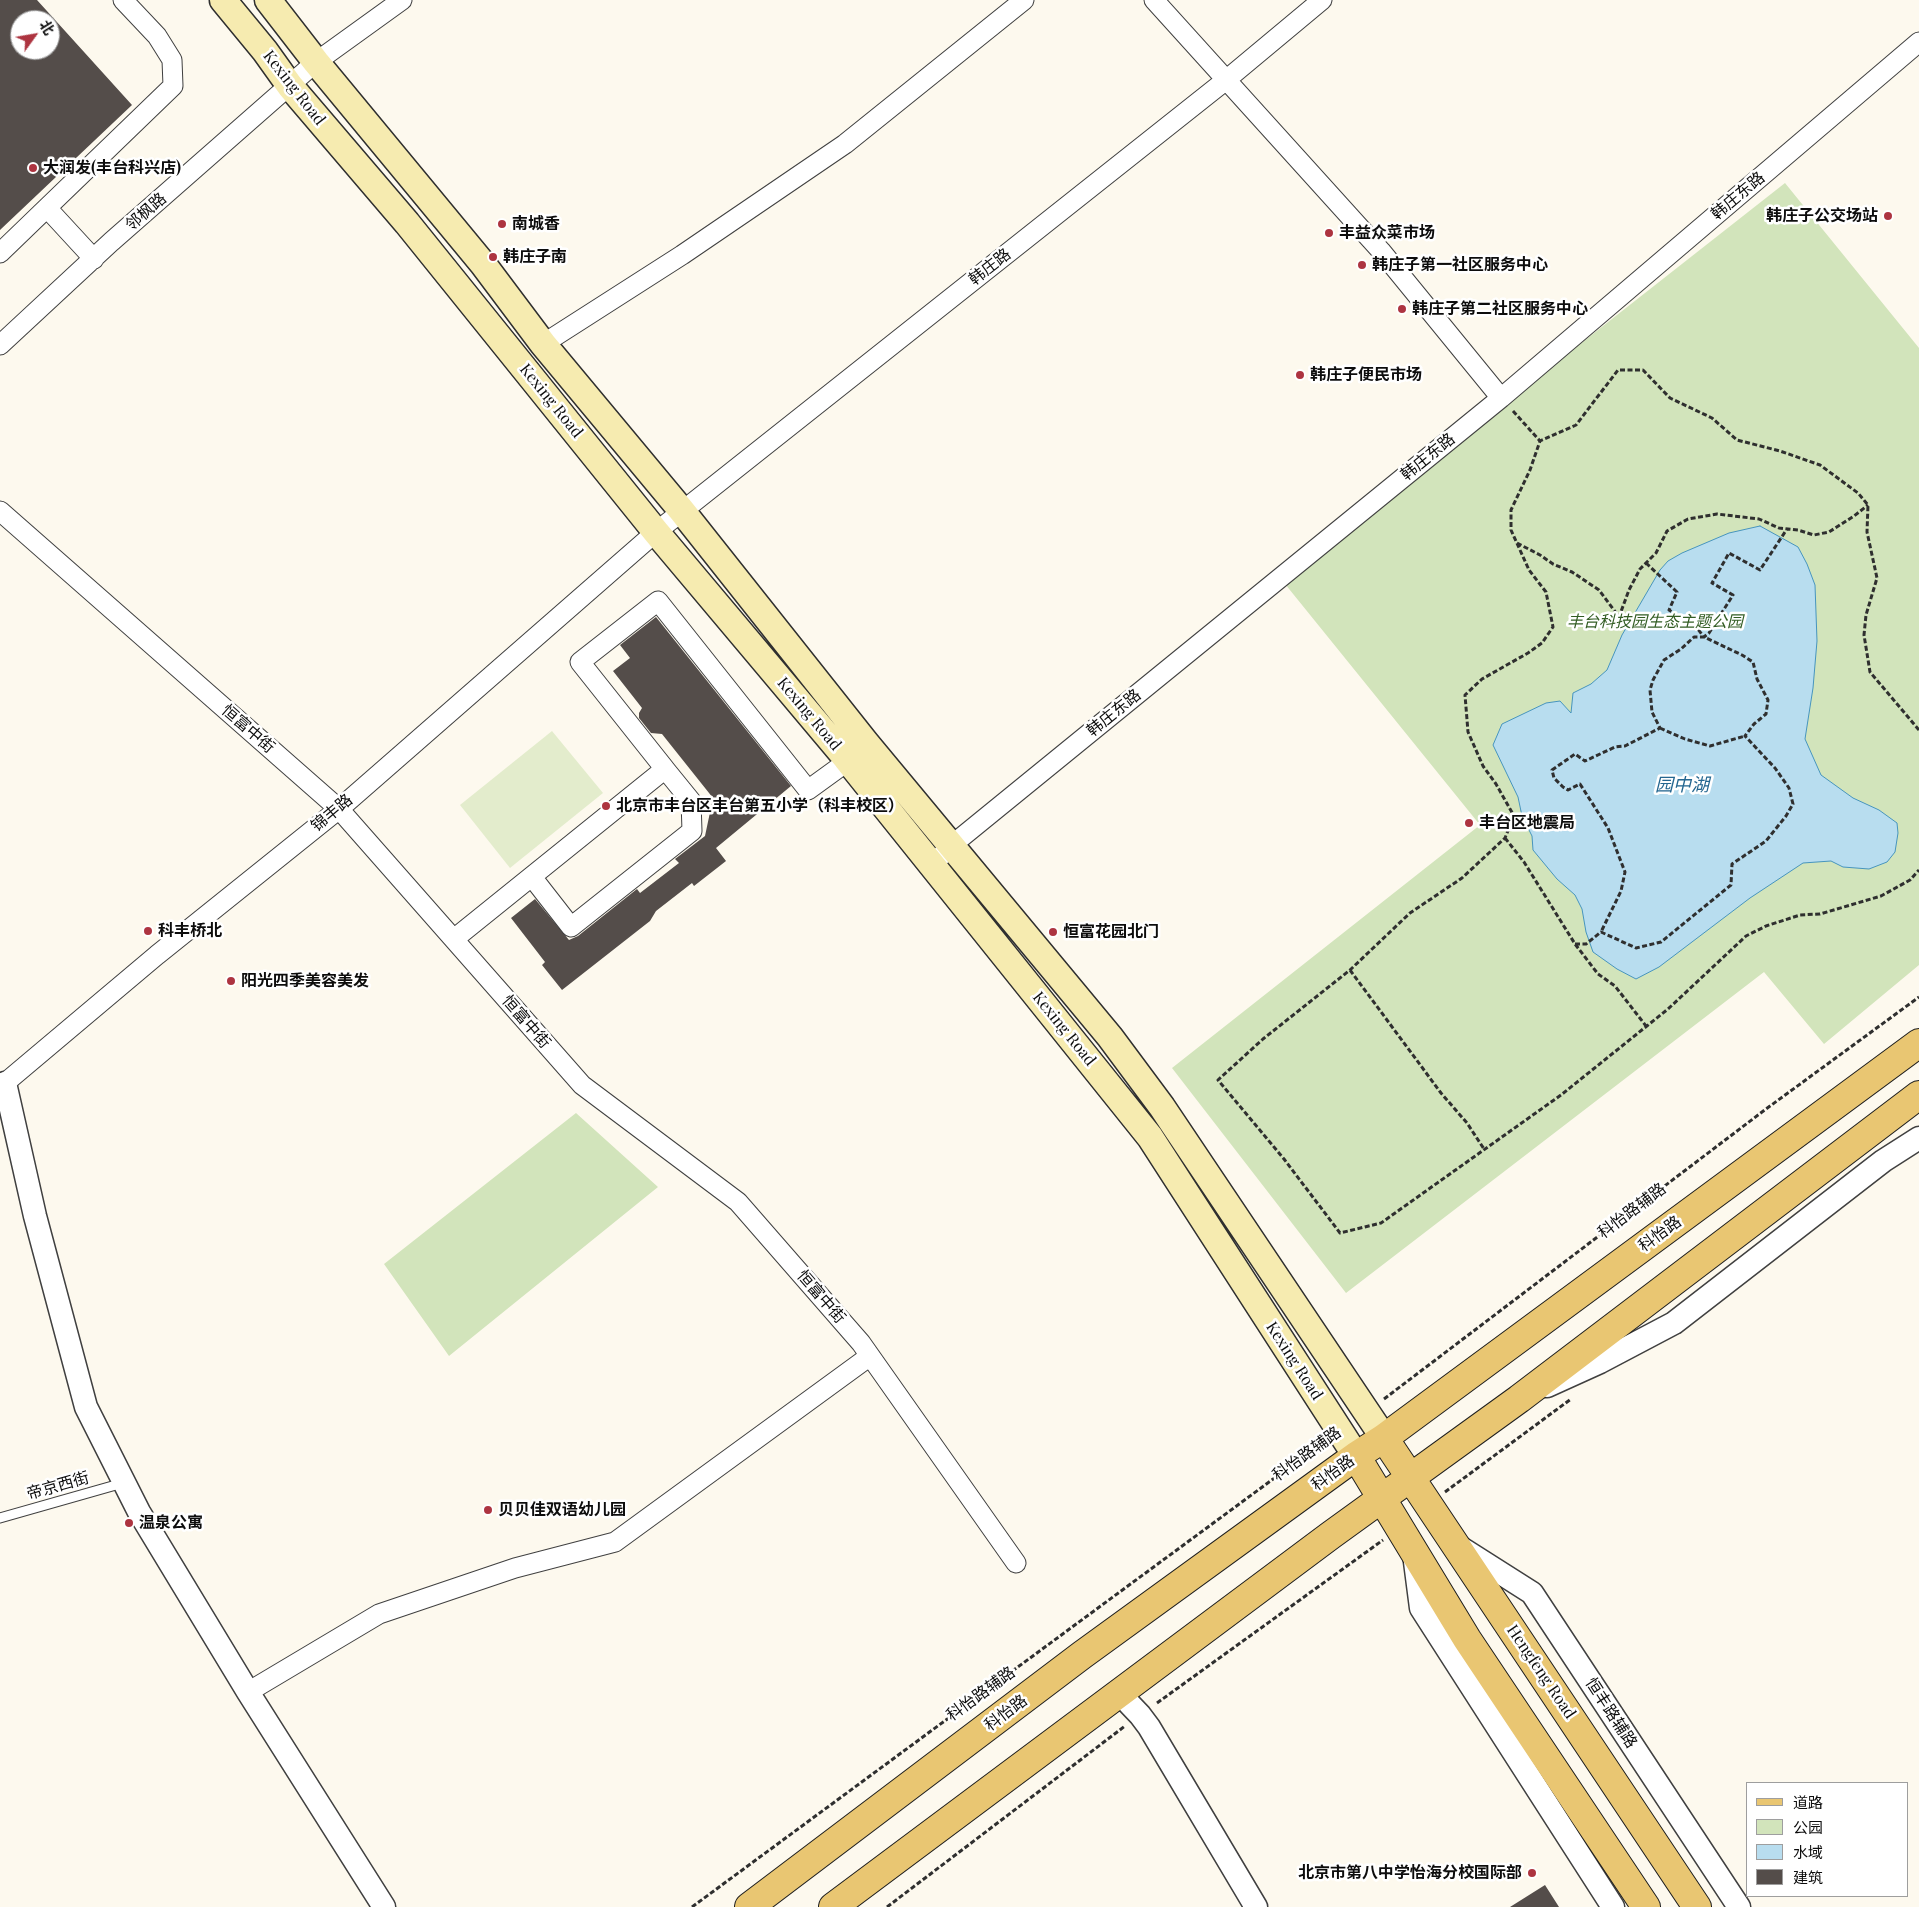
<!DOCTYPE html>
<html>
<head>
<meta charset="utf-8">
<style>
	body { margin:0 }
	#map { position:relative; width:1919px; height:1907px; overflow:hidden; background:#fdf9ee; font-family:"Playfair Display","Noto Sans SC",serif }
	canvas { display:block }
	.legend { position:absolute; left:1746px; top:1782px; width:162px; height:115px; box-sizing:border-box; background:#fff; border:1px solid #9e9e9e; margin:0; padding:6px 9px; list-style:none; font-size:15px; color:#0d0d0d }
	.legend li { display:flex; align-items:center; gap:10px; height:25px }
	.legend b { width:25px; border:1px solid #9e9e9e }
	.north { position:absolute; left:10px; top:10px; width:50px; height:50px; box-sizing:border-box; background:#fff; border:1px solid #9e9e9e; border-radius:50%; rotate:58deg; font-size:14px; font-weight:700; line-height:20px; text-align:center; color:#0d0d0d }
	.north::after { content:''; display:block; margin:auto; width:18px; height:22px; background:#ad3440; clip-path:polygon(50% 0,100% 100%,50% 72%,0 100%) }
</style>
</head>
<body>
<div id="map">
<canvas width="1919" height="1907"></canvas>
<ul class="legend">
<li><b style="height:6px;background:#e9c672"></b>道路</li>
<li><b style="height:14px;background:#d2e4bb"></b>公园</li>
<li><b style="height:14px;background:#b8ddef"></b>水域</li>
<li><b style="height:14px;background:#544d4a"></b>建筑</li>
</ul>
<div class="north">北</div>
</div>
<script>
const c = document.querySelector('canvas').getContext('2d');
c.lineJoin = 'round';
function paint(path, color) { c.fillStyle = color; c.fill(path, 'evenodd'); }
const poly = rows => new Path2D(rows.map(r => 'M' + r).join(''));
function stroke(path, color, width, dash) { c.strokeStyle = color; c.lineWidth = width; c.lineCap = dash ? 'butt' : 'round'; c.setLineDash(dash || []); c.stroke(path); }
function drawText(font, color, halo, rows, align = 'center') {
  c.font = font + ' "Playfair Display","Noto Sans SC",serif'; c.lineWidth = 5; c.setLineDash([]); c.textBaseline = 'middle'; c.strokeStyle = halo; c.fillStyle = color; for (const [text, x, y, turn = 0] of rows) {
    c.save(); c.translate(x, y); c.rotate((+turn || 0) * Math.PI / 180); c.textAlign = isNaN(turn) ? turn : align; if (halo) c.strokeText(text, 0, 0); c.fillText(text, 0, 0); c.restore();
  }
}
paint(poly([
	[1785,183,1919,348,1919,965,1824,1044,1764,972,1346,1293,1172,1068,1480,825,1281,579],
	[576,1113,658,1187,449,1356,384,1264]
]), '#d2e4bb');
paint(poly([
	[552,731,603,793,510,868,460,805]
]), '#e3eccc');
const water = poly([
	[1760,526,1798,547,1807,564,1815,585,1817,641,1813,688,1805,739,1821,775,1853,798,1879,810,1897,823,1898,833,1895,852,1887,862,1869,869,1843,867,1831,861,1803,863,1750,898,1659,967,1636,979,1617,969,1593,952,1586,932,1582,909,1575,895,1557,879,1533,850,1532,836,1522,816,1518,797,1493,745,1502,724,1546,703,1560,701,1571,713,1573,693,1591,684,1607,670,1622,635,1660,570,1668,561,1682,553,1729,533,1760,526]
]);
paint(water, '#b8ddef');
stroke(water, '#4795be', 1);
paint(poly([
	[0,0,37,0,132,105,0,230],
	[20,20,50,20,50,50,20,50],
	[656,617,791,786,716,848,726,861,694,886,692,883,656,911,650,921,562,990,542,965,545,962,511,918,535,899,569,940,578,936,637,889,640,893,679,863,675,859,705,836,713,798,662,734,651,733,639,718,639,713,642,708,613,671,630,658,620,645],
	[1545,1885,1559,1907,1510,1907]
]), '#544d4a');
const service = poly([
	[0,1518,123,1483]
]);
const minor = poly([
	[1154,0,1381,251,1501,398],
	[47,208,94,259],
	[0,253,173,86,172,60,157,36,123,0],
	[543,344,682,255,845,144,1024,0],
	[0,345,111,242,316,62,402,0],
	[0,511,339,809,582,1085,738,1202,861,1343,1016,1563],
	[932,865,952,845,1501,398,1919,42],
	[532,877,571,927,692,831,691,801,665,769],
	[454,939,665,769,580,662,658,601,808,790,848,761],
	[0,1083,5,1083,157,955,339,809,656,532,1226,80,1322,0],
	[248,1692,379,1614,515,1568,615,1542,870,1356]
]);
const tertiary = poly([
	[5,1083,35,1216,86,1407,139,1512,248,1692,384,1907],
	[1547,1386,1600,1362,1674,1323,1883,1161,1919,1138],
	[1458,1546,1532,1593,1739,1907],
	[1414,1554,1421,1608,1613,1907],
	[1119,1693,1140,1715,1149,1727,1256,1907]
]);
const secondary = poly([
	[223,0,265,51,290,86,407,223,656,532,846,758,1150,1137,1356,1456],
	[268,0,316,62,483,264,543,344,682,511,866,743,1110,1037,1162,1107,1384,1438]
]);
const primary = poly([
	[1384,1438,1697,1907],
	[1356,1456,1467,1639,1646,1907],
	[749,1907,1082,1655,1356,1456,1384,1438,1919,1043],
	[833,1907,1331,1535,1519,1399,1919,1095]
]);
stroke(service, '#404040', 11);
stroke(minor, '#404040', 21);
stroke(tertiary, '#404040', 25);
stroke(secondary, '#2f2f2f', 29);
stroke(primary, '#1e1e1e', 30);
stroke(poly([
	[1513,411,1540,441],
	[1517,543,1540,555,1553,564,1572,572,1599,590,1619,617,1629,590,1640,569,1656,553,1667,531,1688,519,1717,514,1759,519,1779,528,1798,530,1814,535,1829,532,1854,516,1868,505],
	[1646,563,1677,592,1669,610,1697,628,1704,637,1709,633,1733,595,1712,583,1729,553,1760,570,1787,529],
	[1660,728,1685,739,1710,746,1745,736],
	[1919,730,1870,672,1864,635,1866,615,1877,578,1867,532,1868,505,1858,493,1820,465,1780,451,1737,440,1712,418,1670,398,1643,370,1618,370,1576,425,1540,441,1530,470,1511,510,1511,530,1529,570,1546,592,1553,627,1542,643,1528,653,1482,679,1465,695,1468,732,1483,766,1496,784,1514,816,1505,838,1462,878,1410,913,1350,970,1263,1039,1218,1080,1284,1159,1340,1233,1381,1223,1561,1095,1668,1009,1746,936,1766,926,1800,915,1820,914,1881,896,1910,880,1919,870],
	[1505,838,1524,862,1575,944,1598,974,1615,986,1646,1026],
	[1575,944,1586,944,1601,932,1636,948,1661,942,1731,885,1732,864,1766,841,1786,816,1793,804,1789,788,1775,768,1745,736,1754,724,1766,714,1768,700,1757,679,1753,662,1742,655,1704,637,1694,637,1681,649,1664,660,1653,680,1650,690,1652,712,1660,728,1625,746,1615,747,1585,761,1575,754,1552,770,1554,778,1563,787,1568,790,1580,784,1608,828,1625,872,1621,891,1601,932],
	[1350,970,1441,1093,1467,1123,1484,1149],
	[1384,1399,1766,1109,1919,997],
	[1445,1492,1571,1399],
	[1157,1703,1383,1540],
	[692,1907,1322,1443],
	[887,1907,1125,1726]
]), '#2f2f2f', 3, [5, 2.5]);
stroke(service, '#fff', 9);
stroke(minor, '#fff', 19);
stroke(tertiary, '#fff', 22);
stroke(secondary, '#f6ebb0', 26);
stroke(primary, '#e9c672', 28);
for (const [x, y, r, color] of [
	[33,168,5,"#ad3440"],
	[1888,216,5,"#ad3440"],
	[502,224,5,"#ad3440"],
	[1329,233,5,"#ad3440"],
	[493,257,5,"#ad3440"],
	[1362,265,5,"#ad3440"],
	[1402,309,5,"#ad3440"],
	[1300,375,5,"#ad3440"],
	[606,806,5,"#ad3440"],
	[1469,823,5,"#ad3440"],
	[148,931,5,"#ad3440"],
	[1053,932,5,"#ad3440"],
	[231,981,5,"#ad3440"],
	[488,1510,5,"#ad3440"],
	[129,1523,5,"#ad3440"],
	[1532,1873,5,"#ad3440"]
]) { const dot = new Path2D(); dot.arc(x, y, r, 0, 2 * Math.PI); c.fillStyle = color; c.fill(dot); stroke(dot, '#fff', 2); }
drawText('16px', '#0d0d0d', '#fff', [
	["Kexing Road",294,88,52],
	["韩庄东路",1738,196,-40],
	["邻枫路",146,212,-41],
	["韩庄路",990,267,-38],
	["Kexing Road",551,401,51],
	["韩庄东路",1428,457,-39],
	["韩庄东路",1114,713,-39],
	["Kexing Road",809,714,50],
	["恒富中街",248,729,41],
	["锦丰路",332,813,-40],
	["恒富中街",526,1022,49],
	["Kexing Road",1064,1029,51],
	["科怡路辅路",1632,1211,-37],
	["科怡路",1660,1234,-36],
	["恒富中街",821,1297,49],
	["Kexing Road",1294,1361,57],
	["科怡路辅路",1307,1454,-36],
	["科怡路",1333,1473,-36],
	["帝京西街",58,1486,-16],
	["Hengfeng Road",1541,1672,56],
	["科怡路辅路",981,1694,-36],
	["科怡路",1006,1713,-37],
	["恒丰路辅路",1611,1713,57]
]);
drawText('bold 16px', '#0d0d0d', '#fff', [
	["大润发(丰台科兴店)",43,168],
	["韩庄子公交场站",1878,216,"right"],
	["南城香",512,224],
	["丰益众菜市场",1339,233],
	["韩庄子南",503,257],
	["韩庄子第一社区服务中心",1372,265],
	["韩庄子第二社区服务中心",1412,309],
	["韩庄子便民市场",1310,375],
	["北京市丰台区丰台第五小学（科丰校区）",616,806],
	["丰台区地震局",1479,823],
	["科丰桥北",158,931],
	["恒富花园北门",1063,932],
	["阳光四季美容美发",241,981],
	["贝贝佳双语幼儿园",498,1510],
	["温泉公寓",139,1523],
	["北京市第八中学怡海分校国际部",1522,1873,"right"]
], 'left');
drawText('italic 16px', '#335d24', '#fff', [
	["丰台科技园生态主题公园",1655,622]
]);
drawText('italic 18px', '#246690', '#fff', [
	["园中湖",1682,785]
]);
</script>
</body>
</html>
